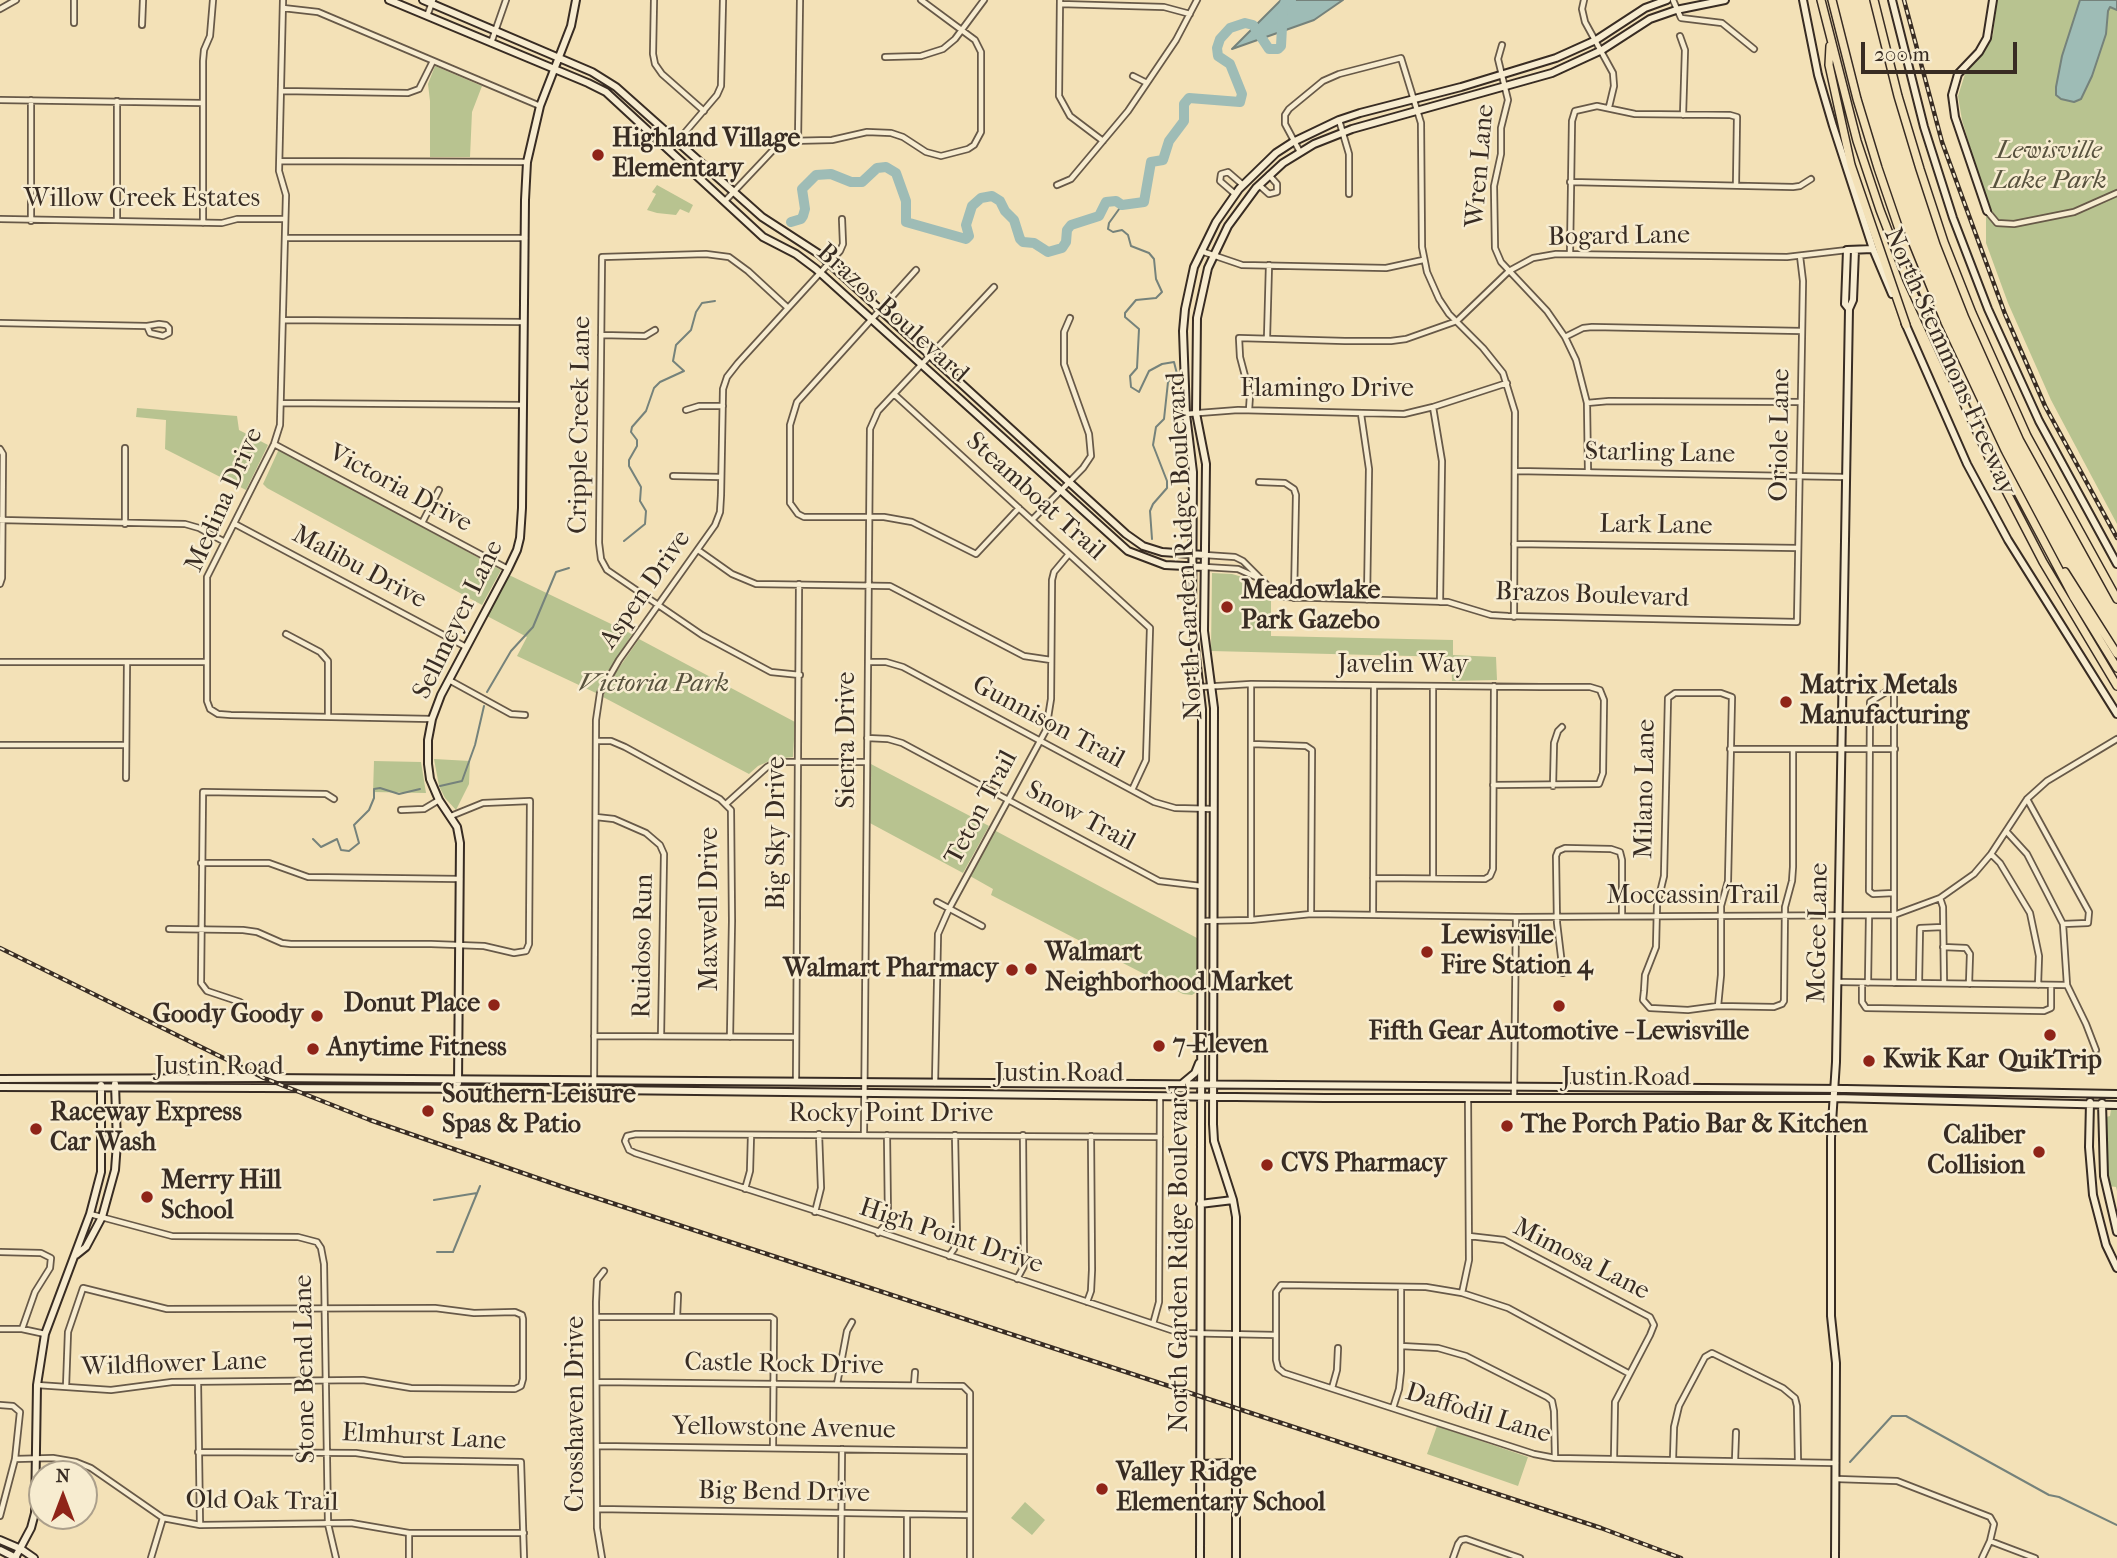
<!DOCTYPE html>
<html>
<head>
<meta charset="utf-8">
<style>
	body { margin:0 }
	#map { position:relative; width:2117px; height:1558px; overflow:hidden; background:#f3e1b7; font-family:"IM FELL French Canon",serif }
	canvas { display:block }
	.north { position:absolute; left:28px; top:1460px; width:70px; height:70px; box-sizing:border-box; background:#f7ecd0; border:2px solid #ab9f8b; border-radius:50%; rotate:0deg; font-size:19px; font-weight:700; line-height:28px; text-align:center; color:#382c23 }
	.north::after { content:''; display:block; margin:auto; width:24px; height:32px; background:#8f2418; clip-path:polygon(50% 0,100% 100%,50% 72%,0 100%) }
	.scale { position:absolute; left:1861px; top:42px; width:156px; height:32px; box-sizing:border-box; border:4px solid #382c23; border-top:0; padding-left:9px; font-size:21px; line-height:24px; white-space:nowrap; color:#382c23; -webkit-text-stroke:5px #f7ecd0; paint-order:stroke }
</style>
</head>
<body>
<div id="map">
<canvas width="2117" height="1558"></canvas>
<div class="north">N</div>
<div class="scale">200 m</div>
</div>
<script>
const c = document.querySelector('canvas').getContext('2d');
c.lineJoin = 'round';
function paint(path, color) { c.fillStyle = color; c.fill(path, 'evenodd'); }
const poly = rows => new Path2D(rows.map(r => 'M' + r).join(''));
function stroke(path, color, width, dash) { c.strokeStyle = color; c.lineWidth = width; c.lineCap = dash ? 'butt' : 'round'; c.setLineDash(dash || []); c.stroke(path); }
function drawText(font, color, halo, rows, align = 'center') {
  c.font = font + ' "IM FELL French Canon",serif'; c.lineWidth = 5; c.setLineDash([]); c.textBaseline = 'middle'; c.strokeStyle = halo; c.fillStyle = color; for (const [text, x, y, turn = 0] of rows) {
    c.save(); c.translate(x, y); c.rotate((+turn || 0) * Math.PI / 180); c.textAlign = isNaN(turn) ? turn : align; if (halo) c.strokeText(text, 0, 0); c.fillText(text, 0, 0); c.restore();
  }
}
paint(poly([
	[1997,0,2080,0,2062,56,2056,87,2056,94,2061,99,2074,102,2081,99,2092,76,2106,34,2108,11,2110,7,2117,10,2117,524,2051,400,2008,303,1986,243,1986,201,1962,120,1958,96,1965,74,1985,50,1993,35],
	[435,66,482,86,472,112,470,157,430,157,430,101,428,84],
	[657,185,693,205,689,213,680,209,676,215,657,213,647,210,656,194,652,192],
	[137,408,237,416,239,430,268,445,246,490,165,449,166,420,136,417],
	[279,449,501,570,482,605,267,488,263,484],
	[1212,573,1232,574,1246,578,1271,598,1271,636,1453,640,1453,655,1496,657,1497,680,1452,681,1451,657,1211,651],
	[509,575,632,634,596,693,517,656,527,637,487,616],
	[639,639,795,722,793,757,774,759,758,766,749,774,603,697,607,685],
	[434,759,470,761,469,784,456,810,445,798,439,786],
	[374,761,421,762,426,793,373,792],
	[869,763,989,826,963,873,868,822],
	[994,830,1197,938,1197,986,1195,993,1192,995,1183,994,991,895,993,889,970,876],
	[2117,1108,2117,1191,2116,1187,2108,1186,2105,1171,2106,1117,2110,1116,2111,1109],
	[1437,1426,1528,1457,1518,1486,1427,1454],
	[1025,1502,1045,1520,1032,1535,1011,1518]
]), '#b8c390');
const water = poly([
	[1281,0,1343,0,1314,20,1232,49,1281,0],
	[2080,0,2117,0,2117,10,2110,7,2108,11,2106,34,2092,76,2081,99,2074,102,2061,99,2056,95,2056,87,2062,56,2080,0]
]);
paint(water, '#9ebcb6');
stroke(water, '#75827b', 2);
stroke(poly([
	[1122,205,1109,223,1108,229,1113,232,1122,230,1128,235,1131,246,1149,253,1154,259,1156,279,1162,292,1156,298,1136,300,1125,313,1125,317,1139,329,1137,368,1130,376,1131,387,1139,392,1149,371,1162,364,1174,362,1177,374,1168,382,1164,419,1156,427,1153,445,1167,481,1167,488,1153,504,1150,511,1152,539],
	[624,541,645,524,646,511,640,501,641,487,629,466,629,460,637,446,637,440,631,432,632,427,646,411,654,388,660,382,684,371,673,361,676,345,691,330,696,312,702,303,715,301],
	[487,692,511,651,533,627,556,572,569,568],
	[440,786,462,781,475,745,484,706],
	[313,839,321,847,337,839,341,850,349,851,359,843,354,825,369,810,374,798,374,789,380,788,399,794,420,789],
	[434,1200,477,1193],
	[437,1252,453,1252,480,1186],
	[1850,1462,1892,1416,1906,1416,2049,1495,2059,1497,2117,1525]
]), '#75827b', 2);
stroke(poly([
	[791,222,801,219,803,216,805,209,802,189,816,175,831,174,851,182,862,182,877,168,886,167,896,173,906,201,906,222,966,239,969,236,966,225,972,206,981,198,992,196,1000,201,1005,211,1014,220,1020,239,1023,242,1034,243,1048,252,1062,248,1066,242,1067,230,1071,225,1099,216,1106,202,1116,201,1122,205,1144,202,1151,162,1163,160,1169,141,1184,121,1184,104,1189,98,1240,102,1242,94,1230,64,1218,56,1217,48,1220,39,1230,28,1245,23,1253,25,1269,49,1278,49,1281,46,1283,8,1285,3,1291,0]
]), '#9ebcb6', 10);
const street = poly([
	[283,0,279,171,286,195,280,425,274,444,207,577,207,701,210,709,218,714,231,715,432,719],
	[654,0,653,54,655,64,662,74,704,111],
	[1060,0,1059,96,1070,116,1103,141],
	[1584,0,1582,9,1585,22,1613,73,1614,86,1609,107],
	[1673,0,1681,18,1722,23,1754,49],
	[1060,4,1164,7,1190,14],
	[283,8,318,12,540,106],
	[0,9,16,0],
	[427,16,433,0],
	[74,23,74,0],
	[142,25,143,0],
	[1680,36,1685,50,1683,115],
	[491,43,506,0],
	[1502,45,1498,59,1508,100,1501,128,1501,154,1494,186,1495,248,1501,262,1547,311,1565,337,1576,360,1587,403,1588,472],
	[885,57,921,56,943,49,955,39,984,0],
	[1133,76,1147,83],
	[281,91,408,93,419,89,433,61],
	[0,100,203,103],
	[31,100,31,221],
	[1339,120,1349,154,1349,194],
	[798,141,800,0],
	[670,150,717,95,721,86,723,0],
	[1300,152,1285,124,1285,115,1289,109,1323,81,1339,74,1401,58,1421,123,1422,247,1427,272,1439,299,1449,314,1483,348,1503,373,1515,412,1514,617],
	[280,161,527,162],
	[1570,182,1793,187,1800,186,1811,179],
	[1057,185,1071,179,1128,111,1176,40,1197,0],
	[1259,185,1269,194,1277,192,1277,184,1269,175],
	[1235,194,1220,181,1221,174,1228,172,1243,185],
	[725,201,775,148,789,141,832,140,867,132,891,133,903,137,926,152,941,156,968,149,974,145,981,132,981,52,975,40,921,0],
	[1987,211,1997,223,2014,224,2074,212,2117,193],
	[0,219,222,223,237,219,285,219],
	[117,221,117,101],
	[203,223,203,61,204,50,210,36,213,0],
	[285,238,525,238],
	[1201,251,1242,265,1386,268,1423,260],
	[1570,254,1572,121,1575,111,1597,106,1635,114,1730,115,1737,117,1736,185],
	[916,270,797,402,790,425,790,503,798,514,804,517,884,517,912,522,976,554,1019,508],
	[788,308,748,271,729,257,706,254,602,257,599,543,601,559,607,570,702,635,771,672,800,675],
	[284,320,523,322],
	[0,323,147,326],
	[159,324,166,325,169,328,169,333,163,336,150,333,147,326,159,324],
	[601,335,645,336,655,330],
	[1565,337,1583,328,1592,327,1802,331],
	[1267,338,1269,265],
	[894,394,1150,628,1146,760,1132,790],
	[281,403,523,405],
	[1587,403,1609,401,1801,402],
	[1433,407,1442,461,1440,602],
	[686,410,699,406,723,406],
	[1249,410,1250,395,1240,357,1239,338,1345,341,1391,341,1406,339,1457,321,1509,271,1533,258,1556,254,1787,257,1847,250],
	[1186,414,1238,410,1404,414,1433,407,1507,383],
	[1361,414,1369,469,1367,600],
	[274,444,508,569],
	[0,449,3,454,2,578,0,584],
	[1515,471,1846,477],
	[673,476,721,477],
	[1259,482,1285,483,1294,489,1296,495,1294,598],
	[0,520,185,524,199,528,223,541],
	[1032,520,1083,468,1091,456,1089,434,1064,364,1064,332,1070,318],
	[422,523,439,490],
	[125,524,125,448],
	[235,524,466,647],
	[1514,544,1798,548],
	[698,550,732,574,756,584,890,586,1024,656,1051,660],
	[1205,555,1235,557,1243,561,1273,591,1285,597,1448,602,1491,615,1508,616,1797,622,1803,281,1800,256],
	[1205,567,1238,569,1256,577],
	[286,634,320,652,328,661,328,717],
	[0,662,207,662],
	[868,662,886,662,903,667,1154,802,1175,808,1214,809],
	[449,680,511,714,525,715],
	[1200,687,1251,684,1541,687,1590,687,1600,690,1604,700,1603,773,1599,784,1493,785],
	[1894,687,1894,893,1873,894,1869,891,1870,702,1894,687],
	[867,738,888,739,902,743,1159,881,1201,886],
	[596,741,611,741,625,747,720,799,731,810,732,921,730,1037],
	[1252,744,1306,746,1312,750,1311,914],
	[0,745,126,745],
	[1730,749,1895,749],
	[126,778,127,662],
	[1553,786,1554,743,1558,731,1562,727],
	[2027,799,2089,912,2088,923,2063,924],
	[726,804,767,767,776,762,867,762],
	[401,810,424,809,439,800],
	[596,817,614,819,646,833,660,845,664,854,661,1036],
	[2006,831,2027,854,2063,924,2067,985,2086,1024,2096,1050],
	[1991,854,2000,863,2030,913,2039,956,2038,985],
	[201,863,269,863,308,877,460,879],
	[1373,878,1485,879,1490,876,1493,869,1494,686],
	[1433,878,1433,687],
	[1894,893,1894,983],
	[1940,898,1943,907,1944,983],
	[937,902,982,926],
	[1373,914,1374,686],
	[1251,920,1251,684],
	[1202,921,1251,920,1311,914,1516,917,1894,915,1940,898,1974,874,1991,854,2027,799,2047,781,2117,739],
	[169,929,243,930,257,932,282,943,291,944,431,944,484,946,514,953,526,951,529,944,530,801,483,803,451,816],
	[1943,947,1966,948,1970,954,1969,984],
	[1563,973,1557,923,1556,856,1558,851,1565,848,1611,849,1620,852,1622,860,1622,916],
	[1838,982,2067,985],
	[1862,983,1862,1002,1866,1008,2044,1011,2051,1008,2051,985],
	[1868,983,1869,916],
	[1919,983,1920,928,1943,927],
	[240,1002,207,991,201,983,203,792,326,794,334,799],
	[1718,1006,1721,975,1721,906,1728,881,1732,697,1721,693,1675,693,1668,698,1664,876,1657,905,1656,947,1645,975,1644,991,1643,1000,1650,1008,1688,1010,1718,1006,1774,1007,1782,1004,1784,1001,1785,907,1792,881,1793,867,1793,749],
	[594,1036,796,1037],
	[796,1081,799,584],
	[935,1083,938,934,949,909,1046,730,1051,699,1052,580,1054,572,1069,554],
	[594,1090,596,720,600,693,619,660,715,525,720,512,721,495,723,389,727,377,738,363,840,251,843,244,842,219],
	[1514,1097,1516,917],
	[864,1134,870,429,878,411,994,287],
	[1160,1137,636,1134,627,1136,625,1141,629,1150,635,1153,847,1221,1180,1333,1276,1335],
	[745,1189,750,1171,751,1135],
	[815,1212,821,1188,819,1134],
	[90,1214,172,1236,298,1237,317,1242,321,1248,324,1264,328,1524,336,1558],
	[878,1233,886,1224,888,1217,887,1135],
	[1469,1236,1504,1240,1650,1317,1654,1325,1650,1335,1615,1402,1614,1458],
	[0,1252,41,1253,51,1258,50,1268,35,1292,22,1329],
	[949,1256,954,1249,957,1237,955,1135],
	[1017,1279,1024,1266,1023,1135],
	[1462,1293,1469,1260,1468,1098],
	[1087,1302,1091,1291,1092,1270,1091,1136],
	[596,1317,771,1317,774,1319,773,1448],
	[677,1317,678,1295],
	[1153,1324,1159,1302,1160,1096],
	[0,1329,22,1329,45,1334],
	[1401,1346,1438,1348,1466,1356,1547,1397,1552,1401,1554,1411,1555,1458],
	[1628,1373,1508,1308,1462,1293,1426,1287,1281,1285,1276,1292,1276,1360,1278,1368,1284,1373,1534,1454,1555,1458,1836,1463],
	[198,1382,200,1525],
	[597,1382,963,1386,970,1393,970,1558],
	[837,1384,847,1331,852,1322],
	[37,1385,111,1390,172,1382,363,1380,411,1388,515,1389,521,1386,523,1379,523,1319,522,1315,515,1312,474,1313,435,1308,167,1309,83,1288,68,1332,66,1387],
	[914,1385,915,1372],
	[1332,1388,1337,1370,1338,1348],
	[0,1405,13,1406,20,1412,15,1459,0,1516],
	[1393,1408,1399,1389,1401,1371,1401,1287],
	[597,1446,970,1451],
	[198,1452,356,1453,403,1460,521,1462,524,1558],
	[15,1459,53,1458,76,1462,91,1468,163,1518,200,1525,351,1523,409,1533,524,1533],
	[1673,1459,1674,1427,1679,1406,1705,1357,1712,1353,1783,1388,1795,1398,1797,1406,1798,1462],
	[1735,1461,1736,1432],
	[1837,1479,1897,1481,1990,1517,1994,1524,1990,1541,1982,1558],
	[597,1509,970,1515],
	[409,1533,409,1558],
	[1990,1541,2035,1558],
	[151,1558,163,1518],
	[602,1558,597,1528,596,1302,597,1280,604,1271],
	[841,1558,842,1449],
	[907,1558,907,1514],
	[1453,1558,1458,1544,1461,1540,1466,1539,1520,1558]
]);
const secondary = poly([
	[389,0,588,83,606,92,763,237,796,254,816,269,1128,551,1165,565,1205,567],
	[423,0,592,72,616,87,762,217,819,254,1126,534,1143,546,1162,552,1205,555],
	[1803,0,1818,75,1833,126,1873,249,1892,294],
	[1892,0,1924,127,1953,218,1988,309,2039,421,2117,564],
	[1987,211,1955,117,1952,95,1958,74,1979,52,1987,38,1993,0],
	[1849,309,1845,304,1847,250,1873,249],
	[1905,323,1967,464,2008,540,2117,714],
	[0,1079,264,1078,1139,1084,1846,1089,2117,1094],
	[458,1083,460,843,457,827,439,800,430,779,428,764,428,740,432,719,441,695,508,569,517,550,520,538,522,508,525,200,527,162,540,106,571,26,576,0],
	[1183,1083,1195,1073,1199,1063],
	[0,1087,516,1089,1325,1098,1834,1098,2117,1105],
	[2090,1102,2089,1147,2093,1195,2106,1245,2117,1268],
	[2102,1103,2104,1176,2117,1232],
	[1200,1204,1233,1200],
	[76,1255,86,1247,102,1217,115,1170,117,1143,115,1084],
	[1200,1464,1236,1463],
	[0,1540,21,1549,34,1558],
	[0,1550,16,1558],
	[15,1558,31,1528,35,1513,37,1385,45,1334,90,1214,101,1172,101,1085],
	[1200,1558,1202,709,1192,622,1193,472,1186,414,1183,331,1185,309,1194,267,1216,222,1239,189,1276,153,1293,142,1339,120,1360,113,1461,87,1556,58,1596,40,1645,8,1667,0],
	[1236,1558,1236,1217,1233,1200,1214,1141,1213,1124,1214,708,1204,631,1206,464,1196,413,1197,318,1208,268,1228,226,1256,188,1283,163,1314,144,1352,129,1552,73,1602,50,1650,19,1676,10,1725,0],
	[1835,1558,1836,1363,1831,1316,1831,1138,1836,1062,1849,309,1853,300,1855,250]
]);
const highway = poly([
	[1821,0,1857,141,1880,210,1907,280,1990,460,2043,562,2117,686],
	[1832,0,1857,99,1878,168,1904,244,1937,325,1998,455,2074,598,2117,668],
	[1874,0,1898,96,1920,169,1944,242,1972,313,2027,436,2117,599],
	[1830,46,1829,65,1851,165,1906,325],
	[2065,572,2117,654]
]);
stroke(street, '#675948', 8);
stroke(secondary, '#382c23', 10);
stroke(highway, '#382c23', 10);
stroke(street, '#f7ecd0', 4.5);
stroke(secondary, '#f7ecd0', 6);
stroke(highway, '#f3e1b7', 7);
const rail = poly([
	[1904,0,1942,142,2005,314,2045,406,2117,538],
	[0,948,264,1078,370,1120,566,1188,1601,1528,1681,1558]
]);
stroke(rail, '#382c23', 4.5);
stroke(rail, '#f7ecd0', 2, [5]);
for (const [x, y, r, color] of [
	[598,155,7,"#8f2418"],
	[1227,607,7,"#8f2418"],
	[1786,702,7,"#8f2418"],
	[1427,952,7,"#8f2418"],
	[1031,969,7,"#8f2418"],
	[1012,970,7,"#8f2418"],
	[494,1005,7,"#8f2418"],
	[1559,1006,7,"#8f2418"],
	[317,1016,7,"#8f2418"],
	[2050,1035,7,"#8f2418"],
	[1159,1046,7,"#8f2418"],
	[313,1049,7,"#8f2418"],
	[1869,1061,7,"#8f2418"],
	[428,1111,7,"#8f2418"],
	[1507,1126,7,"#8f2418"],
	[36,1129,7,"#8f2418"],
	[2039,1152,7,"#8f2418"],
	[1267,1165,7,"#8f2418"],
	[147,1197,7,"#8f2418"],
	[1102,1489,7,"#8f2418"]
]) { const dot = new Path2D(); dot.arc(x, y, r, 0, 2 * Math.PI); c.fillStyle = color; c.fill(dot); stroke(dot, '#f7ecd0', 2.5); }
drawText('bold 26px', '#382c23', '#f7ecd0', [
	["Highland Village",612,140],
	["Elementary",612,170],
	["Meadowlake",1241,592],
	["Park Gazebo",1241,622],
	["Matrix Metals",1800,687],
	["Manufacturing",1800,717],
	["Lewisville",1441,937],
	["Fire Station 4",1441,967],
	["Walmart",1045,954],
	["Neighborhood Market",1045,984],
	["Walmart Pharmacy",998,970,"right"],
	["Donut Place",480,1005,"right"],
	["Goody Goody",303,1016,"right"],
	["Fifth Gear Automotive - Lewisville",1559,1033,"center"],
	["7-Eleven",1173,1046],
	["Anytime Fitness",327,1049],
	["Kwik Kar",1883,1061],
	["QuikTrip",2050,1062,"center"],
	["Southern Leisure",442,1096],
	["Spas & Patio",442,1126],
	["Raceway Express",50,1114],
	["Car Wash",50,1144],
	["The Porch Patio Bar & Kitchen",1521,1126],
	["Caliber",2025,1137,"right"],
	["Collision",2025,1167,"right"],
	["CVS Pharmacy",1281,1165],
	["Merry Hill",161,1182],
	["School",161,1212],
	["Valley Ridge",1116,1474],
	["Elementary School",1116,1504]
], 'left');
drawText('italic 26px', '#58523e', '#f7ecd0', [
	["Lewisville",2049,152],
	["Lake Park",2049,182],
	["Victoria Park",654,685]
]);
drawText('26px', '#382c23', '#f7ecd0', [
	["Wren Lane",1481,166,-85],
	["Willow Creek Estates",142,200],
	["Bogard Lane",1619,237,-1],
	["Brazos Boulevard",892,314,42],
	["North Stemmons Freeway",1949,362,66],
	["Flamingo Drive",1327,390],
	["Cripple Creek Lane",581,425,-89],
	["Oriole Lane",1781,435,-89],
	["Starling Lane",1660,454,1],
	["Victoria Drive",400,489,28],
	["Steamboat Trail",1035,497,42],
	["Medina Drive",225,500,-66],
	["Lark Lane",1656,526,1],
	["North Garden Ridge Boulevard",1186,546,-93],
	["Malibu Drive",359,568,28],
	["Aspen Drive",646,590,-55],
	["Brazos Boulevard",1592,596,2],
	["Sellmeyer Lane",459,620,-64],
	["Javelin Way",1403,666],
	["Gunnison Trail",1048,723,28],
	["Sierra Drive",848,740,-90],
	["Milano Lane",1646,789,-89],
	["Teton Trail",982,808,-62],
	["Snow Trail",1080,817,28],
	["Big Sky Drive",778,833,-90],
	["Moccassin Trail",1693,897],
	["Maxwell Drive",711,909,-90],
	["McGee Lane",1819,933,-89],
	["Ruidoso Run",644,946,-89],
	["Justin Road",219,1068],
	["Justin Road",1059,1075],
	["Justin Road",1626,1079],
	["Rocky Point Drive",891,1115],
	["High Point Drive",951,1237,18],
	["North Garden Ridge Boulevard",1181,1258,-90],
	["Mimosa Lane",1581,1260,27],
	["Wildflower Lane",174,1365,-2],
	["Castle Rock Drive",784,1365,1],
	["Stone Bend Lane",306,1369,-91],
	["Crosshaven Drive",577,1414,-90],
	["Daffodil Lane",1478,1414,17],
	["Yellowstone Avenue",784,1429,1],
	["Elmhurst Lane",424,1438,3],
	["Big Bend Drive",784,1493,1],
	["Old Oak Trail",262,1502,1]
]);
</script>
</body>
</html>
